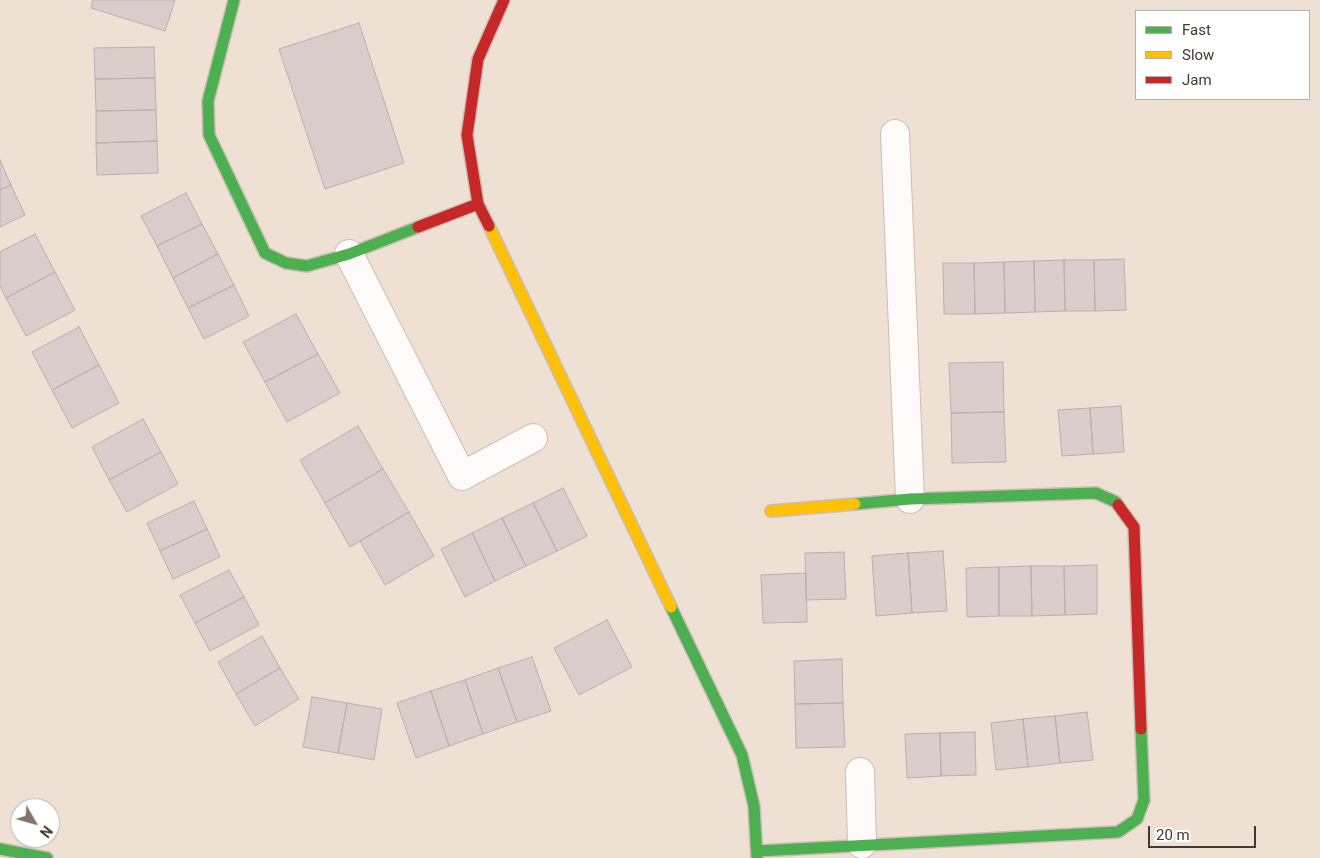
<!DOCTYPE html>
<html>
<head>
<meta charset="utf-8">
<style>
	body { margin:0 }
	#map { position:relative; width:1320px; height:858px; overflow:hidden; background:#efe0d4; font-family:Roboto,sans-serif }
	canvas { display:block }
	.legend { position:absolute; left:1135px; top:10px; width:175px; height:90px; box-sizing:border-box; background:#fff; border:1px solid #b4b0ac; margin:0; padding:6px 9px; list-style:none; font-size:15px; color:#443930 }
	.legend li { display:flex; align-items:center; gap:10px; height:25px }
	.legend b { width:25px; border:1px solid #b4b0ac }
	.north { position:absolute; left:10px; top:798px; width:50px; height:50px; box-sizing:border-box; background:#fff; border:1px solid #b4b0ac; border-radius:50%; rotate:128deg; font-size:14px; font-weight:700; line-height:20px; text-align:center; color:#443930 }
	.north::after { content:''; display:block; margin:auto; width:18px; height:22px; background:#807369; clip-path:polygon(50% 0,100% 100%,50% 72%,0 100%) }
	.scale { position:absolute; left:1148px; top:826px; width:108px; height:22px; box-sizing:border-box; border:2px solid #443930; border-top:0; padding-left:6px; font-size:15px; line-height:18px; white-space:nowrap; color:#443930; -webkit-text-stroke:4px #fff; paint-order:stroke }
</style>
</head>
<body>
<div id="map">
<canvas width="1320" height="858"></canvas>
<ul class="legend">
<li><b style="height:6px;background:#4caf50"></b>Fast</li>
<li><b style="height:6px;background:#ffc107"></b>Slow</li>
<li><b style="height:6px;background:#c62828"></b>Jam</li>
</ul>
<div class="north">N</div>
<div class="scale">20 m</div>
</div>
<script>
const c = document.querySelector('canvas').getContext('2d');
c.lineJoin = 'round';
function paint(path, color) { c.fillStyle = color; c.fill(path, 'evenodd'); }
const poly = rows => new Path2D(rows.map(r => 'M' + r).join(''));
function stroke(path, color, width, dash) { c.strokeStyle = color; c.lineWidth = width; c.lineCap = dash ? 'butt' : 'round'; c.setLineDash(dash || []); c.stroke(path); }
const building = poly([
	[93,0,175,0,165,31,91,8,93,0],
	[359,23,404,163,325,189,279,49,359,23],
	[154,47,155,78,95,79,94,48,154,47],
	[155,78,156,110,96,111,95,79,155,78],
	[156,110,157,141,96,143,96,111,156,110],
	[157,141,158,173,97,175,96,143,157,141],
	[0,160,11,185,0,190,0,160],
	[11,185,25,215,0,227,0,190,11,185],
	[186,193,202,224,157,246,141,216,186,193],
	[202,224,218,254,173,278,157,246,202,224],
	[35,234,55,272,6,298,0,286,0,252,35,234],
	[218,254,234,285,188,308,173,278,218,254],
	[1124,259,1126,310,1095,311,1094,260,1124,259],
	[1064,260,1094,260,1095,311,1065,311,1064,260],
	[1064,260,1065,311,1035,312,1034,261,1064,260],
	[1034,261,1035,312,1005,313,1004,262,1034,261],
	[1004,262,1005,313,975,314,974,263,1004,262],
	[943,263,974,263,975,314,944,314,943,263],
	[55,272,75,310,26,336,6,298,55,272],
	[234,285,249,316,204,339,188,308,234,285],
	[296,314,318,354,265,382,243,342,296,314],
	[79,327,99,365,52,390,32,352,79,327],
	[318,354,340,393,287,422,265,382,318,354],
	[1003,362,1004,412,951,413,949,363,1003,362],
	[99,365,119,403,72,428,52,390,99,365],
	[1121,406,1124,452,1093,454,1090,408,1121,406],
	[1090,408,1093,454,1062,456,1058,410,1090,408],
	[1004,412,1006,462,952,463,951,413,1004,412],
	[143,419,161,452,109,480,92,447,143,419],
	[358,426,383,469,325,503,300,460,358,426],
	[161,452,178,484,127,512,109,480,161,452],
	[383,469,409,512,350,547,325,503,383,469],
	[563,488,587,536,557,551,533,503,563,488],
	[194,501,207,529,160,551,147,523,194,501],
	[533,503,557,551,526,566,502,518,533,503],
	[409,512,434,556,385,585,360,541,409,512],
	[502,518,526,566,495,581,472,533,502,518],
	[207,529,220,557,173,579,160,551,207,529],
	[472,533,495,581,465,597,441,549,472,533],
	[943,551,947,611,912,613,908,553,943,551],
	[844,552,846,599,806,600,805,553,844,552],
	[908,553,912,613,876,616,872,556,908,553],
	[1097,565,1097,614,1065,615,1064,566,1097,565],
	[1031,566,1032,616,999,616,999,567,1031,566],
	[1031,566,1064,566,1065,615,1032,616,1031,566],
	[999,567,999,616,967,617,966,568,999,567],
	[229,570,244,597,195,623,180,595,229,570],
	[806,573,807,622,763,623,761,575,806,573],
	[244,597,259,625,210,651,195,623,244,597],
	[607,620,632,667,579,695,554,648,607,620],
	[262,636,280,668,236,694,218,662,262,636],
	[532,657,551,711,517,722,498,668,532,657],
	[842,659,843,703,795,704,794,661,842,659],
	[280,668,299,699,255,726,236,694,280,668],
	[498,668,517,722,483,734,465,680,498,668],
	[465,680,483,734,449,746,431,691,465,680],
	[431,691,449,746,416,758,397,703,431,691],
	[312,697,347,703,338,753,303,747,312,697],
	[347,703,382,709,374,760,338,753,347,703],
	[843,703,845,747,796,748,795,704,843,703],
	[1087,712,1093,760,1060,763,1055,716,1087,712],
	[1055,716,1060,763,1028,767,1023,719,1055,716],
	[1023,719,1028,767,996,770,991,723,1023,719],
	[975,732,976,775,941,776,940,733,975,732],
	[940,733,941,776,907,778,905,734,940,733]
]);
paint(building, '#dacecd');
stroke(building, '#baafae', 1);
const street = poly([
	[895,134,910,499],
	[349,254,462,476,533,438],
	[860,772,862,844]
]);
const fast = poly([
	[234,0,208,101,209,135,265,253,286,263,307,266,349,254,418,227],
	[855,504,910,499,1096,493,1116,502,1118,505],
	[671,607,742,755,754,806,757,858],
	[0,849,47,858],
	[758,851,1118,832,1137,819,1144,800,1141,729]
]);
const slow = poly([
	[489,226,671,607],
	[771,511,855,504]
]);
const jam = poly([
	[489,226,478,204,467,135,478,59,504,0],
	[418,227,478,204],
	[1118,505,1134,527,1141,729]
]);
stroke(street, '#cbbeb5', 30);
stroke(fast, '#cbbeb5', 14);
stroke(slow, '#cbbeb5', 14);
stroke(jam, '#cbbeb5', 14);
stroke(street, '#fdfaf9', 28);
stroke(fast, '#4caf50', 11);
stroke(slow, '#ffc107', 11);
stroke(jam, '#c62828', 11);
</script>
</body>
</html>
